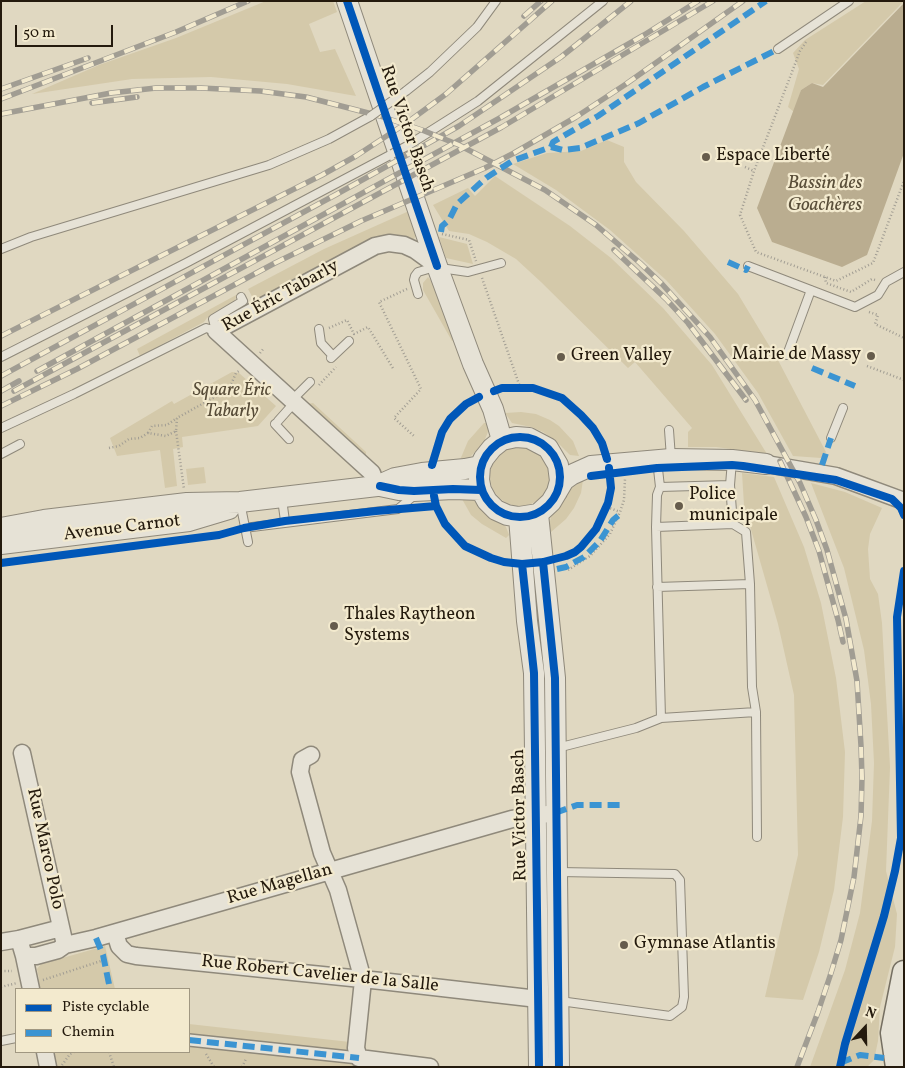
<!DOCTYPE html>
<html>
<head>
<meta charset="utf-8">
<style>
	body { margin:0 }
	#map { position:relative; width:905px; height:1068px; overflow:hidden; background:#e0d8c1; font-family:Vollkorn,serif }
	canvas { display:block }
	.frame { position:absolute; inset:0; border:2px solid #241a0d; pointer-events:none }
	.legend { position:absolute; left:15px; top:988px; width:175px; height:65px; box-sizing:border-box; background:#f3eace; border:1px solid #a09781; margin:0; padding:6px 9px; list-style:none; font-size:15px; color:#241a0d }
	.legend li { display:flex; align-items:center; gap:10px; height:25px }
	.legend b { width:25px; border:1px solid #a09781 }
	.north { position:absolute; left:840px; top:1003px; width:50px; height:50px; -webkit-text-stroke:4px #f3eace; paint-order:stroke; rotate:21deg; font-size:14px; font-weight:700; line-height:20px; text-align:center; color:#241a0d }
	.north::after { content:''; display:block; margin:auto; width:18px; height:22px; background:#241a0d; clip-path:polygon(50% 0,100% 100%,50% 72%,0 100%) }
	.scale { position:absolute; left:15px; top:25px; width:98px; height:22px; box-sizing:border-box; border:2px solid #241a0d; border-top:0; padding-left:6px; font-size:15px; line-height:18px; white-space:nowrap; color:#241a0d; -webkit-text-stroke:4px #f3eace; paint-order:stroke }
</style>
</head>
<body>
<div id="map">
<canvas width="905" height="1068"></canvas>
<div class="frame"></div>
<ul class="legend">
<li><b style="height:6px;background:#0057b8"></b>Piste cyclable</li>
<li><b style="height:6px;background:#3b94d2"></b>Chemin</li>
</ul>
<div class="north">N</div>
<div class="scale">50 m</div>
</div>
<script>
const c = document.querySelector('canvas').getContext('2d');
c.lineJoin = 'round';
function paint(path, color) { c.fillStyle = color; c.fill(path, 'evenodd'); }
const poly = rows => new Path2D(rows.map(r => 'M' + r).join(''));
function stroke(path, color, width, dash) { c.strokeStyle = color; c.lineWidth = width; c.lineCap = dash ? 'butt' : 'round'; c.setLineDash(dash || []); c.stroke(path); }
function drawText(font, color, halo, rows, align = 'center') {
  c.font = font + ' Vollkorn,serif'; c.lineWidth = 4.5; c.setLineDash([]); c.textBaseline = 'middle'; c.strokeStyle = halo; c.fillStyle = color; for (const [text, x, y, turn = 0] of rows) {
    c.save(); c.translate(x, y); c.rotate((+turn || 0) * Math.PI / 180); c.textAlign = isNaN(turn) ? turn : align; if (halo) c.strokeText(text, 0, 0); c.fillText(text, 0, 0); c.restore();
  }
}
paint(poly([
	[266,1,333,1,337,12,309,24,320,52,335,49,356,96,287,84,211,77,132,79,32,94,99,65,176,38],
	[866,1,904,1,823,85,812,83,801,90,794,112,788,107,799,69,793,53,805,40],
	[607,140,624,147,624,162,636,182,684,231,738,294,779,362,826,452,821,458,793,456,758,393,715,334,666,280,610,230,556,190,513,164,547,153,581,151],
	[495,176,570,226,611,258,663,308,712,365,767,454,716,447,688,447,688,432,692,428,635,362,628,368,541,282,516,259,487,242,469,234,449,231,433,205,468,188,475,196],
	[409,211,420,234,415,237,412,244,403,238,255,302,248,289,324,249],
	[439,237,467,244,473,264,446,258],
	[428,277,432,282,438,299,455,336,454,340,452,341,423,290,423,283],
	[238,294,234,302,207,318,204,322,140,356,137,349],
	[232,372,239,373,276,406,258,426,182,437,183,447,173,449,177,486,165,488,160,450,117,456,110,438,172,401,174,404],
	[313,403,366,452,366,457,307,404],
	[521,412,536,414,550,420,559,426,573,441,579,456,570,455,556,441,543,432,531,427,512,423,505,413],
	[484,423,488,423,489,429,484,442,470,457,463,461,460,460,468,441],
	'490 476a30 30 0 1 1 60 0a30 30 0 1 1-60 0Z',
	[204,467,206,483,188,485,186,469],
	[742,473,774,477,804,547,821,603,836,678,845,752,843,817,834,890,819,952,803,1000,765,997,798,855,794,695,778,624,744,505],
	[583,480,581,493,574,508,566,519,551,532,549,531,549,526,551,517,573,483],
	[811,483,845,492,882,508,870,534,868,549,870,579,878,594,882,623,890,767,886,871,897,914,895,947,880,1007,878,1041,874,1060,867,1067,810,1067,845,970,860,913,872,821,874,763,871,704,864,650,844,568],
	[475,498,498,518,506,527,509,535,506,538,482,524,471,515,462,499],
	[105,946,115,989,38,989,36,981,39,979,37,969,41,964],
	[189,1024,350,1042,379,1067,52,1067,49,1052,189,1052]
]), '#d4c9aa');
paint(poly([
	[904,3,904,153,867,255,842,267,772,242,757,208,801,90,812,83,823,87]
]), '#baad90');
const service = poly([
	[778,49,849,1],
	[406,91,430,72,477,27,496,1],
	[407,146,478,101,603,1],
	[1,249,31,237,269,165,329,139,371,116],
	[748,266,855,307,878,295,886,282,904,272],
	[440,268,468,272,501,263],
	[418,294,414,280,415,276,418,272,435,267],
	[319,329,321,343,333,356],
	[216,331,213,319,243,301,241,297],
	[787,355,811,290],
	[1,357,186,263,392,154],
	[331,358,349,341],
	[292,400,310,382],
	[278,421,295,402],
	[275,424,289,439],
	[1,428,74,394,206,328,216,331],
	[669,430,671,458],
	[831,438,843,408],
	[1,454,20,444],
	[732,461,730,485,733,524,656,527,661,718,756,712,757,837],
	[660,487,730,485],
	[282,499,285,521],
	[240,502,248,542],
	[733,524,746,532,750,584],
	[656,527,657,495,660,487,657,460],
	[244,528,398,509,416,494],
	[657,587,750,584,752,687,756,712],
	[557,748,636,728,661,718],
	[559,872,675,874,680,880,684,997,682,1007,670,1016,560,1001],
	[1,1041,16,1038]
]);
const pedestrian = poly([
	[189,1040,359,1058]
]);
const minor = poly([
	[766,464,836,476,904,501],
	[377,486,372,473,216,331,375,246,389,243,404,245,415,250,437,266],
	[22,753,65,945],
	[311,755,302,760,300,772,322,853,338,890,363,980,356,1048,359,1058,430,1067],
	[115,933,119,946,127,954,136,956,381,981,538,999],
	[19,939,24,956,36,956,58,950,65,945,96,938,512,819,548,814],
	[1,942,19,939,61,928],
	[24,956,31,989],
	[45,1052,48,1067]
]);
const tertiary = poly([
	[347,1,437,266,473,364,493,409,502,440],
	[380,486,399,490,414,491,453,489,481,490],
	[557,492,560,481,558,465,548,448,529,438,516,437,502,440,492,448,484,458,480,466,479,480,481,490,487,501,496,510,507,515,519,517,538,514,551,502,564,480,571,475,591,466,671,459,732,460,766,464],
	[538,514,555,678,559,1067],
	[519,517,527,621,534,673,539,1067],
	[1,528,44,520,187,503,240,502,377,486,395,478,422,473,465,469,480,466],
	[1,544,189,521,229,509]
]);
const secondary = poly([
	[897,1067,892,1033,904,972]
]);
stroke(service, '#8f897b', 10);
stroke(pedestrian, '#8f897b', 14);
stroke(minor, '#8f897b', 19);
stroke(tertiary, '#8f897b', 22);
stroke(secondary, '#756f62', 25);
stroke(poly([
	[806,42,800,51,754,171,740,215,756,252,836,281,873,263,904,181],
	[745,167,754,171],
	[442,234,469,240,476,261],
	[825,277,826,283,851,292,872,279,875,280],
	[482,278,520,387],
	[407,289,379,302,421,389,394,418,414,436],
	[869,312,878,315,875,324,904,338],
	[329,328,347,320,354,334,368,327,394,370],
	[260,353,264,348],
	[867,366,904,380],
	[319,385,336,367],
	[176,431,184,489],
	[148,433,152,426,167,425,177,418],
	[109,448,119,446,129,439,140,438,148,433,166,436,176,431,177,418,229,389,236,373,239,371],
	[607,507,620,512],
	[568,570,590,556,610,534,620,512,624,500,625,479],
	[1,971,12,971],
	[43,980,104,960],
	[1,987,17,983],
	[109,1052,114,1067],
	[206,1054,214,1067],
	[62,1065,70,1054,74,1052],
	[242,1067,246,1059]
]), '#a19d93', 2.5, [1, 2.5]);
stroke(service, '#e6e2d6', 8);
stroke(pedestrian, '#e6e2d6', 11);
stroke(minor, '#e6e2d6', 16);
stroke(tertiary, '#e6e2d6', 20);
stroke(secondary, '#e6e2d6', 22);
const rail = poly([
	[524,16,541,1],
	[1,89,88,58],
	[1,99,176,32,248,1],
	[92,103,137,97],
	[1,114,111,93,156,88,201,88,260,91,306,97,380,116,422,130,459,145,545,190,596,225,640,263,662,284,710,337,755,400,800,483,816,520,827,550,846,619,857,681,861,746,862,778,861,816,854,877,841,940,831,973,818,1012,797,1067],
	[614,250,666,299,688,323,746,400],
	[1,336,322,175,356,156,408,122,446,94,552,1],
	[37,371,498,119,644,35,698,1],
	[1,376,337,194,459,126,561,57,631,1],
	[1,391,19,381],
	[14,391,502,127,713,1],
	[1,406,77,369,275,263,361,221,485,168,514,153,576,117,626,84,743,1],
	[780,461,806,517,819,551,838,620,843,642]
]);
stroke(rail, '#a19d93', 5.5);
stroke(rail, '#f3eace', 4, [11]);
const serviceBridge = poly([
	[371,116,406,91],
	[392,154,407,146]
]);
stroke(serviceBridge, '#8f897b', 10, []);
stroke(serviceBridge, '#e6e2d6', 8);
stroke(poly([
	[551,147,553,142,598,116,766,1],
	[441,232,442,226,449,220,457,204,486,178,512,161,551,147,563,150,580,148,639,123,703,87,778,49],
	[728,262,746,270,748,266],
	[812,368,855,386],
	[822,465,831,438],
	[557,569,566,567,584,557,600,541,613,520,619,515],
	[555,813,577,805,622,805],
	[96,938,103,955,110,989],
	[189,1040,359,1058],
	[840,1063,860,1055,884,1058]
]), '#3b94d2', 6, [12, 6]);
stroke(poly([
	[347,1,437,266],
	[494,391,502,388,533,388,562,398,581,415,593,428,602,443,607,459],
	'480 477a40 40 0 1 1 80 0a40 40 0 1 1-80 0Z',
	[432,465,442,432,450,419,466,404,479,397],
	[591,476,657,468,732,465,743,466,836,480,892,499,901,508,904,515],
	[380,486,399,490,414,491,453,489,481,490],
	[434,496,436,506,445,524,465,546,491,558,504,562,522,564,543,562,566,556,575,552,581,547,596,529,608,503,611,488,609,468],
	[543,562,555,678,559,1067],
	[1,563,219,535,244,528,285,521,376,511,436,506],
	[522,564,534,673,539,1067],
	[840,1067,845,1044,884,916,895,871,901,838,897,617,904,571]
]), '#0057b8', 8);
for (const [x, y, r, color] of [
	[706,157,5,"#665c4c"],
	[871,356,5,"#665c4c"],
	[561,357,5,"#665c4c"],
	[679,506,5,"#665c4c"],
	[334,626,5,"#665c4c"],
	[624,945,5,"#665c4c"]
]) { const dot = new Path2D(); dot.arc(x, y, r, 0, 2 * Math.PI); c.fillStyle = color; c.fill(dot); stroke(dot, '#f3eace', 2); }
drawText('18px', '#241a0d', '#f3eace', [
	["Rue Victor Basch",406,129,71],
	["Rue Éric Tabarly",281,297,-29],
	["Avenue Carnot",122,529,-7],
	["Rue Victor Basch",521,815,-91],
	["Rue Marco Polo",44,849,78],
	["Rue Magellan",280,885,-16],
	["Rue Robert Cavelier de la Salle",320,975,6]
]);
drawText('18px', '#241a0d', '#f3eace', [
	["Espace Liberté",716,157],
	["Mairie de Massy",861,356,"right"],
	["Green Valley",571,357],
	["Police",689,496],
	["municipale",689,517],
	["Thales Raytheon",344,616],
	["Systems",344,637],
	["Gymnase Atlantis",634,945]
], 'left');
drawText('italic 18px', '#564b37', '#f3eace', [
	["Square Éric",232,392],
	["Tabarly",232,413]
]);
drawText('italic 19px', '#594e39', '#f3eace', [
	["Bassin des",825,185],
	["Goachères",825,207]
]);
</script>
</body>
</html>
